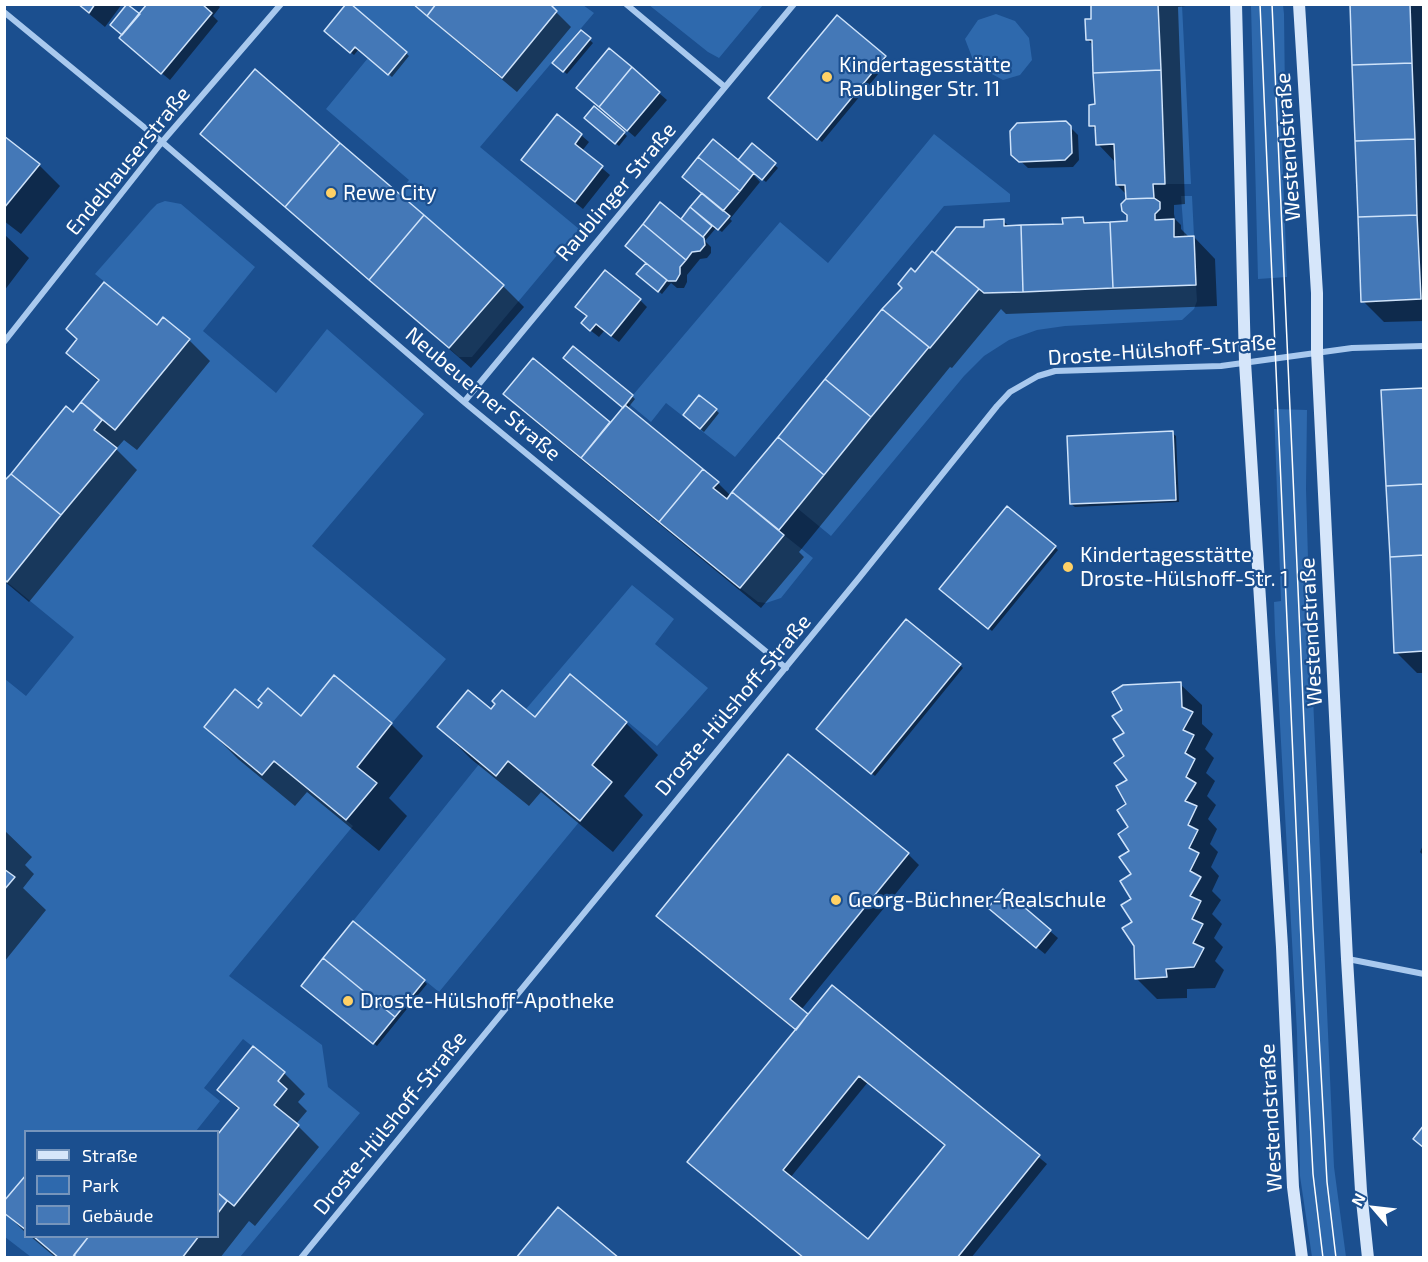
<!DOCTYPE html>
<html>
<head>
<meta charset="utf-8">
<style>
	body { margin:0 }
	#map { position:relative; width:1428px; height:1262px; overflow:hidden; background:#1b4f8f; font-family:"Exo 2",sans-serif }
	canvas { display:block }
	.frame { position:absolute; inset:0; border:6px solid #fff; pointer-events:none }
	.legend { position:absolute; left:24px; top:1130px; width:195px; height:108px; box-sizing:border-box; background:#1b4f8f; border:2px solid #7695bc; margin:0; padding:8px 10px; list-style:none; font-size:18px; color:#fff }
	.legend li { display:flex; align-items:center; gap:12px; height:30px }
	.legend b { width:30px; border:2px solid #7695bc }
	.north { position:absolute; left:1344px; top:1178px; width:60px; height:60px; -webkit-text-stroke:4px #1b4f8f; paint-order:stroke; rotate:298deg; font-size:16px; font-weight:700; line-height:24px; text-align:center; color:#fff }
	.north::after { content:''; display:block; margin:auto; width:21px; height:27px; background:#fff; clip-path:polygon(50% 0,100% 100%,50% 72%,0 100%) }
</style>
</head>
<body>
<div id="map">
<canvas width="1428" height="1262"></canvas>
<div class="frame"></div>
<ul class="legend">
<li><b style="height:8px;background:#d6e6fa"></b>Straße</li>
<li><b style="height:16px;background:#2e69ad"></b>Park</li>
<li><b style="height:16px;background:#4478b7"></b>Gebäude</li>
</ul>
<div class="north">N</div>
</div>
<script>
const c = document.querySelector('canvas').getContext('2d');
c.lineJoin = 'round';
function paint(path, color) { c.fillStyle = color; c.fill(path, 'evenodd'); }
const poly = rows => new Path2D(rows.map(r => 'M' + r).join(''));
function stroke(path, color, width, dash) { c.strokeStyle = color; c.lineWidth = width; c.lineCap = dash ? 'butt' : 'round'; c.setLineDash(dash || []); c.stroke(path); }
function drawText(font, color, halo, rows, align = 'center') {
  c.font = font + ' "Exo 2",sans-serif'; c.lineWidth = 4.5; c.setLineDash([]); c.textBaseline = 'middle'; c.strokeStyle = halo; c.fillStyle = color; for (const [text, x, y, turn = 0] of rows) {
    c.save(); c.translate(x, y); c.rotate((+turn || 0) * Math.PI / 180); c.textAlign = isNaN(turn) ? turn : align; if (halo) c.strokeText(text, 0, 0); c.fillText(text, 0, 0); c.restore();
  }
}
paint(poly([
	[351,5,413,5,502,78,557,11,550,5,583,5,594,13,480,147,579,229,472,357,459,357,449,348,504,285,398,193,409,180,326,109,368,58,388,74],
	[649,5,763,5,719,58,708,52],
	[1158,5,1182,5,1191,184,1165,184],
	[1251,5,1283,5,1284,14,1285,96,1280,97,1287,277,1258,279],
	[996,14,1015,21,1029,38,1032,60,1020,75,1003,80,975,65,965,39,978,20],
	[934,134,1010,194,1010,202,944,206,735,457,666,403,651,422,627,402,780,222,828,263],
	[1181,196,1192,196,1194,236,1184,236],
	[165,201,181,204,255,267,203,331,276,393,327,329,424,414,312,546,446,659,392,723,334,675,301,716,268,689,259,699,262,703,258,708,235,690,204,727,262,775,274,761,353,826,229,976,322,1045,328,1087,360,1113,240,1257,182,1257,199,1237,218,1236,218,1213,227,1201,234,1205,299,1125,274,1105,287,1089,278,1081,285,1072,243,1039,204,1088,220,1101,196,1131,26,1132,25,1175,5,1201,4,890,15,877,5,869,5,679,26,696,74,637,7,582,116,448,94,430,102,420,115,430,163,317,157,325,95,274,151,210,157,204],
	[1196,285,1197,301,1194,309,1182,320,1065,326,1037,330,1009,340,984,356,964,376,831,536,797,508,929,347,931,348,979,289,984,293],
	[1274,409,1307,410,1306,489,1310,630,1334,1167,1346,1257,1312,1257,1300,1176,1297,1032,1275,633,1274,602,1281,601],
	[784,535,813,558,781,598,766,603,758,602,740,588],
	[632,585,674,619,655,644,708,688,657,746,570,674,535,717,526,709],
	[508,761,580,821,439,992,353,921,480,763,496,775],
	[4,1213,25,1230,26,1236,33,1237,59,1257,31,1257,5,1237]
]), '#2e69ad');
paint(poly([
	[77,4,122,4,105,27],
	[150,4,217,4,220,7,213,16,218,21,170,80,129,46,140,16],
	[412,4,548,4,571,27,517,92],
	[1092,4,1201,4,1178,7,1185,204,1174,205,1174,214,1175,219,1181,225,1181,229,1190,238,1194,237,1215,259,1217,306,1006,314,1001,309,952,368,950,367,799,552,804,557,761,608,520,409,505,394,533,360,611,424,624,408,568,362,632,396,635,399,627,409,718,483,731,496,915,274,936,255,957,228,985,228,1003,221,1010,227,1065,225,1083,219,1088,224,1128,223,1127,195,1117,185,1116,163,1098,144,1097,131,1091,125,1096,106,1094,46,1087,39,1093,21],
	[1351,4,1424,4,1424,321,1384,322,1363,301],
	[837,17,889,61,822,142,773,101],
	[581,32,593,43,567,74,557,66],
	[329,34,406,53,409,56,392,77,359,49,354,55],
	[609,50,667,100,635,137,585,95],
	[590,122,624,133,627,136,619,146],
	[1066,123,1078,135,1079,160,1073,167,1028,168,1013,154],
	[202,134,503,286,524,307,471,368],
	[581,135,589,142,582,151,610,175,583,209,531,167],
	[4,138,39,165,60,186,21,234,4,221],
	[752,145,778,168,766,182,752,171,751,172,760,182,730,219,732,221,722,232,716,228,705,241,711,247,711,253,707,258,700,259,687,275,687,282,684,288,677,288,671,283,662,294,641,277,703,194,738,162],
	[4,234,29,258,4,291],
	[640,300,647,307,619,342,604,331,599,337,590,330,588,317,584,314],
	[157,327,189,340,210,361,137,450,124,440,116,449,137,470,29,602,4,581,4,483,74,414,99,382,68,353],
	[1424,390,1424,673,1417,673,1396,652],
	[716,410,719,413,704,432,688,419],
	[1172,433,1176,436,1179,502,1075,507,1071,504],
	[1055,547,1058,550,992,631,945,592],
	[960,665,963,668,875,776,821,732],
	[570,676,626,723,658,755,624,796,643,815,613,852,541,792,529,806,471,759,439,727,492,711,535,719],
	[334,677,391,724,423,756,389,798,407,816,379,851,307,792,295,806,238,759,206,727,301,718],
	[1180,684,1202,705,1202,724,1213,734,1205,749,1214,758,1206,773,1215,781,1207,796,1216,805,1208,819,1217,829,1210,844,1218,852,1211,867,1219,876,1212,891,1221,900,1212,914,1222,924,1214,938,1223,947,1215,961,1224,970,1215,988,1187,989,1187,998,1157,999,1136,978,1126,733],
	[4,830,32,857,25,865,34,874,23,888,46,910,4,962],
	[1424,843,1424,856,1420,852],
	[908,854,919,865,801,1010,808,1016,832,987,1047,1164,971,1258,804,1258,697,1169,796,1031,669,927],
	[868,1082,946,1146,868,1241,790,1178],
	[1003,891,1058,938,1045,954,997,915],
	[424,981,427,984,377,1046,306,989],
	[253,1048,284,1073,305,1094,298,1102,307,1111,296,1124,319,1147,255,1226,249,1221,220,1258,56,1258,30,1236,218,1236,218,1136,239,1110,219,1090],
	[26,1178,26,1233,4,1212]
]), '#0007');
const building = poly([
	[78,4,95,4,89,13,78,4],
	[127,4,140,14,122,35,110,25,127,4],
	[147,4,202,4,212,13,161,74,119,38,147,4],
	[346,4,351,4,407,52,388,75,355,47,350,53,324,31,346,4],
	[413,4,436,4,427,16,413,4],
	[436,4,550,4,557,11,502,78,427,16,436,4],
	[1091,4,1158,4,1161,70,1093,73,1092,40,1086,40,1085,19,1091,19,1091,4],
	[1350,4,1410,4,1412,63,1352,65,1350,4],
	[837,15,886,56,817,140,768,98,837,15],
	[581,30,591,38,563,72,552,63,581,30],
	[609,48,632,67,599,107,576,88,609,48],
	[1412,63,1415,139,1355,141,1352,65,1412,63],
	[632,67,660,92,627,131,599,107,632,67],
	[255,69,340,143,285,207,200,134,255,69],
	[1161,70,1165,184,1153,184,1154,198,1126,199,1125,185,1116,185,1114,144,1096,145,1095,126,1089,126,1089,105,1095,104,1093,73,1161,70],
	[594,106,625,132,615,144,584,118,594,106],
	[557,114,582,134,575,144,603,166,575,202,521,160,557,114],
	[1066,121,1071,126,1072,153,1065,160,1019,162,1011,155,1010,131,1017,123,1066,121],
	[4,136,40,164,4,208,4,136],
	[713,139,754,173,740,191,698,157,713,139],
	[1415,139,1417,215,1358,217,1355,141,1415,139],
	[340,143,424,215,369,280,285,207,340,143],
	[752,143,776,163,762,180,738,160,752,143],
	[698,157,740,191,723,211,682,177,698,157],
	[702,193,730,216,718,230,690,207,702,193],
	[1154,198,1160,202,1160,209,1155,214,1155,220,1174,219,1174,237,1194,236,1196,285,1113,288,1110,222,1127,221,1127,215,1122,211,1121,204,1126,199,1154,198],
	[660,202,704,238,705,245,700,251,692,252,686,260,643,224,660,202],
	[690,207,712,226,703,237,681,219,690,207],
	[424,215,504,285,449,348,369,280,424,215],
	[1417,215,1421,299,1361,302,1358,217,1417,215],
	[1083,217,1084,223,1110,222,1113,288,1023,292,1021,225,1063,224,1062,218,1083,217],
	[1004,219,1004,226,1021,225,1023,292,984,293,935,253,956,227,984,227,984,220,1004,219],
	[643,224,686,260,680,267,680,274,676,281,668,281,625,246,643,224],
	[932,251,979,289,930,348,882,309,902,288,898,284,911,268,915,272,932,251],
	[646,263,667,280,658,292,636,274,646,263],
	[605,270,641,299,611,336,596,324,590,331,581,323,587,316,575,307,605,270],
	[104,282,157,325,163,317,190,339,115,430,81,402,99,380,66,353,77,339,66,329,104,282],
	[882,309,929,347,871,417,825,379,882,309],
	[573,346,633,395,623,408,563,358,573,346],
	[533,358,610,422,581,458,503,394,533,358],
	[825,379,871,417,824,475,778,437,825,379],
	[1424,388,1424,484,1386,486,1381,390,1424,388],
	[699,395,717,409,700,429,683,415,699,395],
	[81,402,102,420,94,430,117,448,61,515,11,474,66,406,73,412,81,402],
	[625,405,703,469,659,522,581,458,625,405],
	[1173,431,1176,500,1070,504,1067,436,1173,431],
	[778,437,824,475,779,530,732,492,778,437],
	[703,469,719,482,713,488,727,499,732,492,784,535,740,588,659,522,703,469],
	[11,474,61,515,7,582,4,579,4,481,11,474],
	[1424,484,1424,555,1390,557,1386,486,1424,484],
	[1007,506,1056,546,988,629,939,589,1007,506],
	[1424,555,1424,651,1394,653,1390,557,1424,555],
	[906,619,961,664,871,774,816,729,906,619],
	[570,674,627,722,592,765,612,782,580,821,508,761,496,776,437,727,468,690,491,709,495,704,492,701,502,690,535,717,570,674],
	[334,675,392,723,357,767,377,783,346,820,274,761,262,775,204,727,235,689,258,708,262,703,258,700,268,688,301,716,334,675],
	[1181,682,1182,707,1193,712,1183,730,1194,735,1185,753,1195,759,1186,777,1196,783,1185,801,1197,806,1188,825,1198,830,1189,848,1199,853,1190,871,1201,877,1190,896,1201,901,1192,919,1203,924,1193,943,1204,948,1194,967,1166,969,1167,977,1135,979,1134,946,1122,928,1132,922,1121,905,1131,899,1120,881,1131,874,1119,857,1129,851,1118,834,1128,827,1117,810,1126,804,1116,786,1127,780,1114,763,1124,756,1113,739,1124,733,1112,716,1122,710,1112,692,1123,685,1181,682],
	[788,754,909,853,790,999,808,1014,796,1030,656,916,788,754],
	[4,869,15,877,4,890,4,869],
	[1003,889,1051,930,1036,948,988,908,1003,889],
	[353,921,425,980,395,1017,323,958,353,921],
	[323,958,395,1017,373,1044,301,986,323,958],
	[832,985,1040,1155,957,1258,804,1258,687,1162,832,985],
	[859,1076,945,1145,868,1239,783,1170,859,1076],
	[253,1046,285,1072,278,1081,287,1089,274,1105,299,1125,234,1206,218,1193,218,1134,239,1108,217,1090,253,1046],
	[1424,1125,1424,1148,1413,1139,1424,1125],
	[26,1175,26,1230,4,1213,4,1201,26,1175],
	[218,1193,227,1201,218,1213,218,1193],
	[558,1207,619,1258,516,1258,558,1207],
	[33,1236,89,1236,72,1258,59,1258,33,1236],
	[89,1236,199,1236,182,1258,77,1258,74,1255,89,1236]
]);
paint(building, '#4478b7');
stroke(building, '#cfe3fa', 1.5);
stroke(poly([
	[626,4,725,87],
	[4,12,162,142,464,402,786,668],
	[4,342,162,142,281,4],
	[464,402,794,4],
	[1348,959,1424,974],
	[301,1258,859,578,997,406,1010,392,1038,376,1055,371,1221,366,1352,348,1424,346]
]), '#a9c9ee', 6);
stroke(poly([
	[1236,4,1245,362,1282,947,1293,1187,1302,1258],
	[1299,4,1317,293,1317,352,1347,959,1361,1191,1368,1258]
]), '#d6e6fa', 12);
stroke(poly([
	[1260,4,1303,986,1313,1174,1323,1258],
	[1272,4,1313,926,1327,1182,1336,1258]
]), '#fff', 1.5);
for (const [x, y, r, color] of [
	[827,77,6,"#ffd166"],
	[331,193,6,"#ffd166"],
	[1068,567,6,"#ffd166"],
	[836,900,6,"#ffd166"],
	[348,1001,6,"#ffd166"]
]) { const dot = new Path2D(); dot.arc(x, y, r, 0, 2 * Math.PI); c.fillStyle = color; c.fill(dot); stroke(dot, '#1b4f8f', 2); }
drawText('21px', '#fff', '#1b4f8f', [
	["Kindertagesstätte",839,65],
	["Raublinger Str. 11",839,89],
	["Rewe City",343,193],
	["Kindertagesstätte",1080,555],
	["Droste-Hülshoff-Str. 1",1080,579],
	["Georg-Büchner-Realschule",848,900],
	["Droste-Hülshoff-Apotheke",360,1001]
], 'left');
drawText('21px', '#fff', '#1b4f8f', [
	["Westendstraße",1288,147,-94],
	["Endelhauserstraße",128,161,-51],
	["Raublinger Straße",616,192,-50],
	["Droste-Hülshoff-Straße",1162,350,-4],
	["Neubeuerner Straße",483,394,40],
	["Westendstraße",1311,632,-93],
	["Droste-Hülshoff-Straße",733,705,-50],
	["Westendstraße",1271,1118,-93],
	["Droste-Hülshoff-Straße",390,1123,-51]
]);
</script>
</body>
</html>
